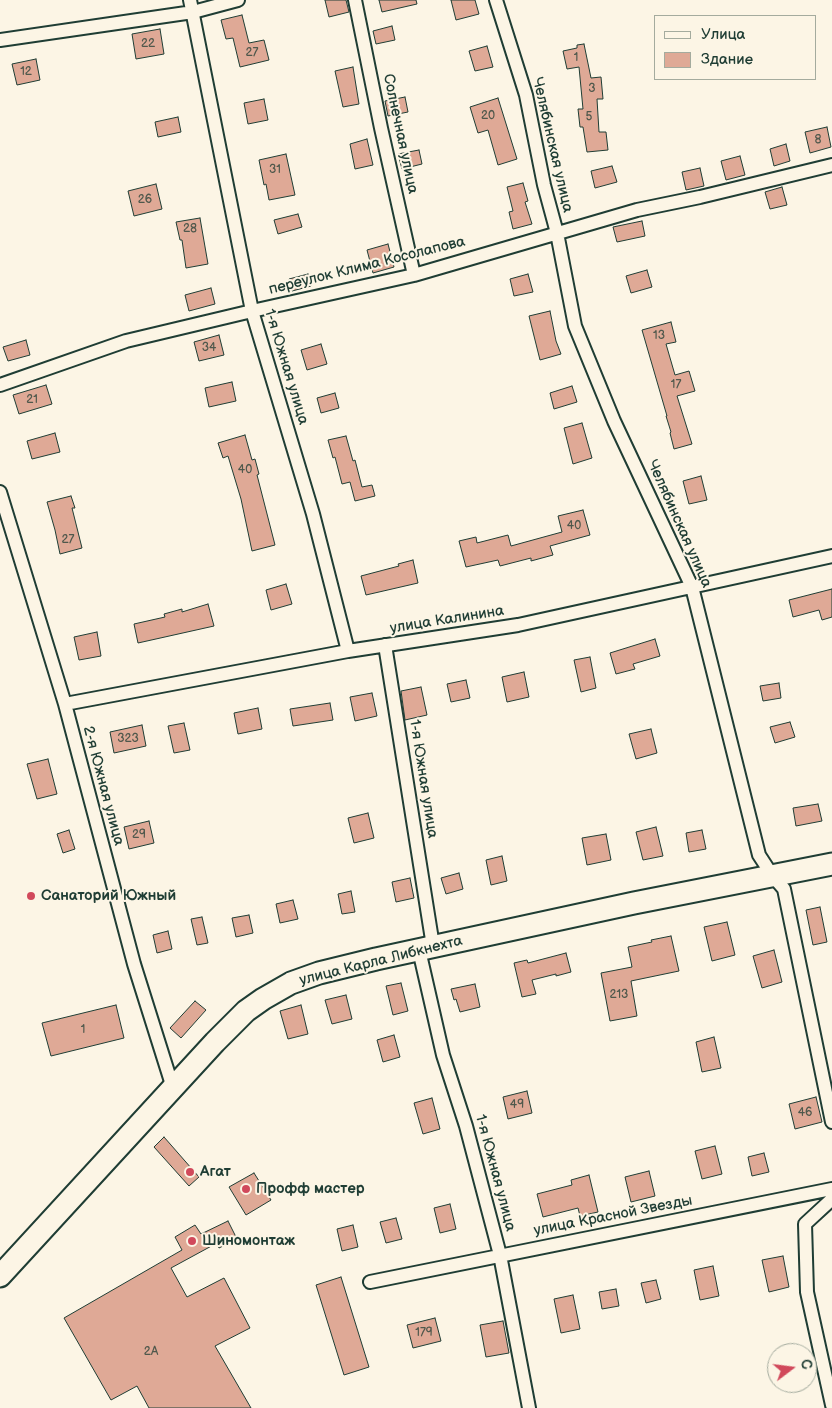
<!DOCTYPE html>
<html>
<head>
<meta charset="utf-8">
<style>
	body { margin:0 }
	#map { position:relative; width:832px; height:1408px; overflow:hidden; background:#fcf5e5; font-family:"Balsamiq Sans",sans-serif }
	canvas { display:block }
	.legend { position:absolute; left:654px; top:15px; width:162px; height:65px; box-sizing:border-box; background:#fcf5e5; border:1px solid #a4ab9e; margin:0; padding:6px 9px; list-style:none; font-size:15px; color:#1f3d34 }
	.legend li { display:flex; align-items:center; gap:10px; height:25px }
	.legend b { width:25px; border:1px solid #a4ab9e }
	.north { position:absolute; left:767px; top:1343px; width:50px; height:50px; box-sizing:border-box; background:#fcf5e5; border:1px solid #a4ab9e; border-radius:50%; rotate:75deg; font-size:14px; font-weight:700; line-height:20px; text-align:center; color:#1f3d34 }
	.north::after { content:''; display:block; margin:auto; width:18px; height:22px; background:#d1495b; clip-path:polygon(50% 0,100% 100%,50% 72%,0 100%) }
</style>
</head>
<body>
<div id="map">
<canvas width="832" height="1408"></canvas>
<ul class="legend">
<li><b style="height:6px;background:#fcf5e5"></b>Улица</li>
<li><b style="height:14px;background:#dfa996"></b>Здание</li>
</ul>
<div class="north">С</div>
</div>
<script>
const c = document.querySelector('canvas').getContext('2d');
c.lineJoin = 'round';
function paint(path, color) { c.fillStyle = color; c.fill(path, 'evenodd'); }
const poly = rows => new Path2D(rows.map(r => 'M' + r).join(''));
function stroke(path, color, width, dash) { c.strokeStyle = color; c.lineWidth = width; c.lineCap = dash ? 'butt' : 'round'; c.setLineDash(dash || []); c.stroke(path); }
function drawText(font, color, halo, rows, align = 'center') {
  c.font = font + ' "Balsamiq Sans",sans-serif'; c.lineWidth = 4; c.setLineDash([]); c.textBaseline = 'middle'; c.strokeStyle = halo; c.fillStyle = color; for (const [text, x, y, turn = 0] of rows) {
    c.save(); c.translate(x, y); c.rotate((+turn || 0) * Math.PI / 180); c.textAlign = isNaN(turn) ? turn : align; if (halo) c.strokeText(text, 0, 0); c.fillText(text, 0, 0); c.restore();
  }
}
const building = poly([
	[325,0,346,0,349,12,329,17,325,0],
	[379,0,416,0,417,4,382,12,379,0],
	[451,0,475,0,479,14,456,20,451,0],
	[242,15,249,43,264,40,269,60,240,67,233,38,226,39,221,20,242,15],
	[392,26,395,40,376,44,373,31,392,26],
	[160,29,164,54,136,59,132,34,160,29],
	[584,44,591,78,601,77,603,99,597,99,599,132,606,132,608,150,587,152,583,127,580,127,578,109,583,109,579,67,567,69,563,51,577,48,577,45,584,44],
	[487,46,493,67,475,71,469,51,487,46],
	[36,59,40,80,17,85,12,64,36,59],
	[353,67,359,104,343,107,335,71,353,67],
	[405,97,408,112,388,116,385,101,405,97],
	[498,98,517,159,498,165,488,130,478,133,470,107,498,98],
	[264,99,268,120,248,124,244,103,264,99],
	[178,117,181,132,158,137,155,122,178,117],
	[827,127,831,147,810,153,805,132,827,127],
	[367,139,373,165,355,169,350,144,367,139],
	[786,144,790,161,774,166,770,149,786,144],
	[419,150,422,164,402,169,398,154,419,150],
	[286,154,295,195,269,200,266,184,264,185,259,160,286,154],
	[740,156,745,175,726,180,721,161,740,156],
	[612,166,617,182,595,188,591,171,612,166],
	[700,168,704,186,686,190,682,172,700,168],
	[523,183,528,201,525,202,532,224,513,229,509,212,513,211,507,187,523,183],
	[156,184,162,209,134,216,128,191,156,184],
	[782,187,787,205,770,209,765,192,782,187],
	[298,214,302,227,278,234,274,220,298,214],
	[200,218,208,264,186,268,182,240,180,240,176,222,200,218],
	[642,221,645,236,617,242,613,227,642,221],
	[388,244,394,267,373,273,367,250,388,244],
	[647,270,652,287,631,293,626,276,647,270],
	[308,274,311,286,292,291,289,279,308,274],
	[528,274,533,292,514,296,510,279,528,274],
	[211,288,215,304,189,311,185,295,211,288],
	[550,311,556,341,561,354,540,360,529,316,550,311],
	[671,322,676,342,666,344,675,375,689,371,695,391,677,396,692,444,674,449,670,433,671,432,666,416,667,416,642,330,671,322],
	[219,335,224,355,199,361,194,342,219,335],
	[26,340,30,355,8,361,3,347,26,340],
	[321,344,327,364,307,370,301,350,321,344],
	[232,382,236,401,209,407,205,388,232,382],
	[46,385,52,404,19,414,13,395,46,385],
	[572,386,577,402,554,409,550,393,572,386],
	[335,393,339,408,321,413,317,398,335,393],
	[582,423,592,458,573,464,564,428,582,423],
	[55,433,60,452,32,459,27,441,55,433],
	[245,435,252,460,255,459,259,474,257,475,275,545,252,551,241,499,228,456,223,458,218,443,245,435],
	[346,436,353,461,355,460,362,487,372,485,375,496,355,501,350,482,342,484,335,457,333,458,328,440,346,436],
	[701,476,707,500,689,504,683,481,701,476],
	[71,496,75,508,72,508,82,548,60,554,55,530,47,502,71,496],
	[583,510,590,535,550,546,553,555,531,561,531,558,500,566,498,560,466,567,459,541,476,537,477,543,508,535,511,546,562,532,558,516,583,510],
	[413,560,418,583,366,595,361,576,399,566,398,564,413,560],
	[286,584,292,604,271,610,266,590,286,584],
	[832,589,832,617,822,620,819,610,793,617,789,600,832,589],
	[208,604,214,626,138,643,134,624,165,617,164,614,182,609,182,612,208,604],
	[97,632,101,656,79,660,74,637,97,632],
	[655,639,660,656,633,664,635,669,616,674,610,653,655,639],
	[590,657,596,688,581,692,574,660,590,657],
	[524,672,529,697,507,702,502,677,524,672],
	[466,680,470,698,451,702,447,684,466,680],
	[779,683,781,698,763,701,760,686,779,683],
	[421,687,427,715,405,720,401,691,421,687],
	[372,693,377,716,355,721,350,697,372,693],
	[330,703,333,720,293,726,290,709,330,703],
	[258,708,262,729,238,734,234,713,258,708],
	[790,722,795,737,775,743,770,727,790,722],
	[184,723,190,750,174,753,168,726,184,723],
	[142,725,146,746,114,753,110,732,142,725],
	[651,729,657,753,636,759,629,734,651,729],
	[48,759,57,794,37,799,27,764,48,759],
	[818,804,822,821,796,826,793,808,818,804],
	[368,813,374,838,354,843,348,818,368,813],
	[149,821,154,843,129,849,124,827,149,821],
	[656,827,663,856,643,860,636,832,656,827],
	[69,830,75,849,63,853,57,834,69,830],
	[702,830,706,849,689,852,686,833,702,830],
	[606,834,611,860,587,865,582,838,606,834],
	[502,856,507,881,491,885,486,860,502,856],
	[459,873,463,889,446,894,441,878,459,873],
	[410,878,414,898,396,902,392,882,410,878],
	[351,891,355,912,342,914,338,894,351,891],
	[293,900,298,919,280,923,276,904,293,900],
	[820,907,827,942,813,945,806,910,820,907],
	[249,915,253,933,236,937,232,918,249,915],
	[202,917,208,943,197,945,191,919,202,917],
	[727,922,735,955,712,961,704,927,727,922],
	[168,931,172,949,157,953,153,935,168,931],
	[671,936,679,971,631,981,637,1016,610,1021,601,973,632,967,628,947,652,942,651,940,671,936],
	[774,950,782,982,762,988,753,956,774,950],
	[566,953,571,972,556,976,556,974,532,980,536,994,522,997,514,963,527,960,528,963,566,953],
	[401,983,408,1011,393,1015,386,986,401,983],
	[475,984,480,1007,460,1012,456,999,454,1000,451,989,475,984],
	[346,995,352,1019,332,1024,325,1000,346,995],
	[195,1001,206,1010,181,1038,170,1028,195,1001],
	[116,1005,124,1038,51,1056,42,1023,116,1005],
	[301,1005,308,1034,288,1039,280,1011,301,1005],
	[394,1035,400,1057,383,1062,377,1040,394,1035],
	[714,1037,721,1068,702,1072,696,1042,714,1037],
	[527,1091,532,1113,508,1119,503,1097,527,1091],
	[816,1097,822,1122,795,1129,789,1104,816,1097],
	[432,1098,440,1129,423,1134,414,1103,432,1098],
	[164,1137,199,1177,189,1186,154,1147,164,1137],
	[715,1146,722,1174,702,1179,695,1151,715,1146],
	[764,1153,769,1172,752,1176,748,1157,764,1153],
	[649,1171,655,1196,631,1202,625,1177,649,1171],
	[254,1173,271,1200,246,1215,229,1187,254,1173],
	[589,1175,598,1212,580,1216,578,1208,543,1217,537,1194,572,1185,571,1180,589,1175],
	[450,1204,456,1229,440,1233,434,1208,450,1204],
	[396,1218,402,1239,386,1243,380,1222,396,1218],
	[228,1221,237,1239,219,1248,217,1243,171,1268,187,1297,224,1278,250,1328,215,1346,251,1408,149,1408,137,1386,111,1400,64,1318,182,1250,175,1237,195,1225,201,1234,228,1221],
	[353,1225,358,1247,342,1251,337,1229,353,1225],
	[783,1256,789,1287,769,1292,762,1260,783,1256],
	[713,1266,719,1296,700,1300,694,1270,713,1266],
	[341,1277,369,1367,344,1375,316,1285,341,1277],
	[656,1280,661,1299,646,1303,641,1283,656,1280],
	[616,1289,619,1306,602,1309,599,1292,616,1289],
	[573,1295,580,1329,561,1333,554,1299,573,1295],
	[435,1318,441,1341,413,1348,407,1325,435,1318],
	[503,1321,509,1353,486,1357,480,1325,503,1321]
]);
paint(building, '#dfa996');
stroke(building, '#1f3d34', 1);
const minor = poly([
	[190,0,252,311,313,514,348,651],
	[355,0,381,128,414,275],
	[496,0,526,95,544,185,557,233,575,326,614,421,692,587,759,855,772,875,784,889,832,1122],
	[0,40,193,12,238,0],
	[0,385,126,341,252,311,414,275,637,210,700,197,832,165],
	[0,492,65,704,134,964,173,1088],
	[385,645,433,946],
	[65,704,348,651,518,625,832,556],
	[419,950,443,1055,466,1126,500,1255,529,1408],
	[832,1199,805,1224,807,1292,832,1405],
	[370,1282,832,1189]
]);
const primary = poly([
	[0,1276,215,1042,246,1011,263,999,291,983,319,973,376,959,634,903,832,864]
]);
stroke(minor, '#1f3d34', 16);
stroke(primary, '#1f3d34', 25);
stroke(minor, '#fcf5e5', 12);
stroke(primary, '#fcf5e5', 21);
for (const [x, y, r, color] of [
	[31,896,5,"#d1495b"],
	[190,1172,5,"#d1495b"],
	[246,1189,5,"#d1495b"],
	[192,1241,5,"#d1495b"]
]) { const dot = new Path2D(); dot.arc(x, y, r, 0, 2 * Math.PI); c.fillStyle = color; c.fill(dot); stroke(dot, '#fcf5e5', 2); }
drawText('12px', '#4f584c', null, [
	["22",148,44],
	["27",252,53],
	["1",576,58],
	["12",26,72],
	["3",592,89],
	["20",488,116],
	["5",589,117],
	["8",818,140],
	["31",275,170],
	["26",145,200],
	["28",190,229],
	["13",659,336],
	["34",209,348],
	["17",676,385],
	["21",32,400],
	["40",245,470],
	["40",574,526],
	["27",68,540],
	["323",128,739],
	["29",139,835],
	["213",619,995],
	["1",83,1030],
	["49",517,1105],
	["46",805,1113],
	["179",424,1333],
	["2А",151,1352]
]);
drawText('15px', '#1f3d34', '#fcf5e5', [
	["Солнечная улица",400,134,78],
	["Челябинская улица",552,145,77],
	["переулок Клима Косолапова",367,266,-14],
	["1-я Южная улица",286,367,73],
	["Челябинская улица",679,524,66],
	["улица Калинина",447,620,-9],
	["1-я Южная улица",423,779,81],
	["2-я Южная улица",103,786,75],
	["улица Карла Либкнехта",381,961,-14],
	["1-я Южная улица",495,1173,75],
	["улица Красной Звезды",613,1216,-11]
]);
drawText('bold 15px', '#1f3d34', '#fcf5e5', [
	["Санаторий Южный",41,896],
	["Агат",200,1172],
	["Профф мастер",256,1189],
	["Шиномонтаж",202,1241]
], 'left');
</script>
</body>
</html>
